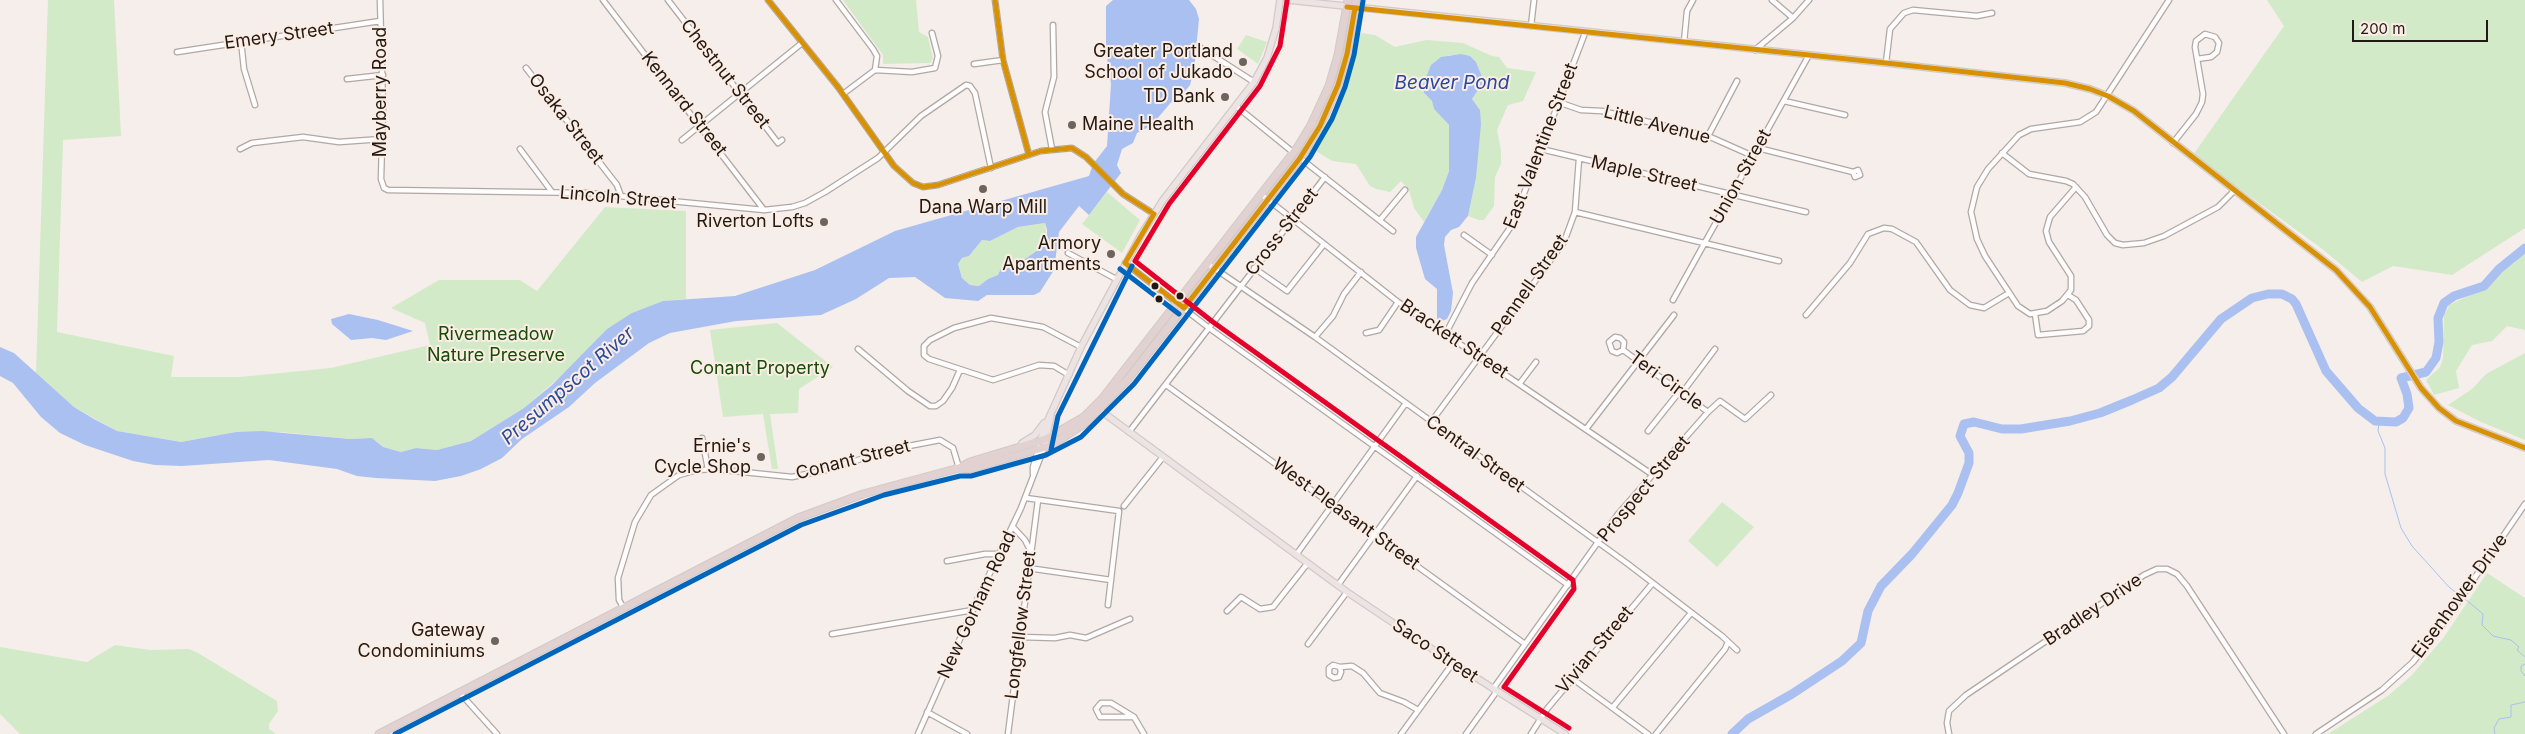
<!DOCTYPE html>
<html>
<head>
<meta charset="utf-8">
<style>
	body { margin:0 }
	#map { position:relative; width:2525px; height:734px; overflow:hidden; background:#f6eeea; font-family:Inter,sans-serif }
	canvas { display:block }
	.scale { position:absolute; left:2352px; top:20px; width:136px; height:22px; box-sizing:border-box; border:2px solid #221914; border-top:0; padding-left:6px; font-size:15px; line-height:18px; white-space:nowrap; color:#221914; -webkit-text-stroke:4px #fcede4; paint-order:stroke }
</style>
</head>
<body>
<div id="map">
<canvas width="2525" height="734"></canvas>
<div class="scale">200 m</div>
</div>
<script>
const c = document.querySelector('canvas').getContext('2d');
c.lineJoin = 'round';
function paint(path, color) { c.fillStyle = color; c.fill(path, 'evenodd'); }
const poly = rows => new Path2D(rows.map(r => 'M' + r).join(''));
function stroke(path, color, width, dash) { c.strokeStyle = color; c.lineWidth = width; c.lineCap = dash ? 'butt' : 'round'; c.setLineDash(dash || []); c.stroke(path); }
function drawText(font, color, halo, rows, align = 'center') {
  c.font = font + ' Inter,sans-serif'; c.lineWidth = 4; c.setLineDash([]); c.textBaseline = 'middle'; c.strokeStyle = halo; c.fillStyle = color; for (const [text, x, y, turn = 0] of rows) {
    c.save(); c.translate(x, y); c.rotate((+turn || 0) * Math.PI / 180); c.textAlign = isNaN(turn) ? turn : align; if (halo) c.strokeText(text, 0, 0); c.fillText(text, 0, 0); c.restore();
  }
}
paint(poly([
	[48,0,114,0,121,136,63,140,57,332,174,356,171,377,240,377,331,368,430,345,425,323,391,308,439,280,520,280,537,291,605,207,686,211,686,299,663,301,607,329,577,362,524,408,471,441,437,450,416,448,401,452,383,447,372,438,350,439,281,432,236,432,181,442,117,431,74,407,36,373],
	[843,0,916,0,919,32,928,37,933,59,930,63,883,64,883,55],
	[2267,0,2525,0,2525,228,2452,275,2393,266,2362,282,2321,248,2193,155,2284,26],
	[1361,33,1375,35,1395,47,1426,40,1463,43,1492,56,1499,57,1507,68,1536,72,1523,101,1508,105,1497,130,1501,150,1501,164,1495,177,1494,206,1484,220,1479,220,1468,216,1476,178,1480,110,1472,99,1483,83,1476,62,1470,56,1449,55,1424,93,1432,101,1434,109,1449,125,1449,171,1442,190,1424,222,1414,208,1409,190,1401,181,1390,192,1376,189,1370,186,1356,164,1332,161,1311,148,1346,89,1348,57,1355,40],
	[1246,35,1267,42,1258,64,1237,49],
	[1107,192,1140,220,1122,253,1082,224],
	[1045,223,1047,237,1038,250,1015,266,1002,266,998,275,988,279,979,286,970,285,962,278,958,264,962,258,969,256,982,240,990,241,1018,227],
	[2525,252,2525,330,2507,326,2492,341,2472,345,2456,371,2459,388,2434,395,2426,380,2440,367,2443,358,2444,314,2449,307,2447,306,2487,287,2499,268,2513,264],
	[777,323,833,367,799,389,798,413,770,414,778,469,772,469,763,414,723,417,710,330],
	[2525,353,2525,440,2481,422,2448,405,2472,389,2486,374],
	[1722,502,1754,527,1717,567,1688,541],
	[2487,573,2525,598,2525,734,2328,734,2389,695,2412,675,2444,637],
	[115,645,150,650,189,649,198,653,277,701,278,711,269,724,269,729,276,734,20,734,0,714,0,647,87,662]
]), '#d3eac8');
paint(poly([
	[1113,0,1189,0,1196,9,1199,19,1194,70,1190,85,1181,96,1173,100,1151,126,1137,133,1133,143,1122,149,1117,165,1121,173,1089,215,1079,206,1059,232,1054,270,1040,292,1034,295,987,295,978,301,945,298,915,277,889,278,856,299,821,315,736,321,670,333,649,343,595,383,569,407,522,439,502,458,481,469,461,476,435,481,376,478,357,476,337,469,269,460,182,466,155,465,133,461,85,445,60,433,41,417,13,383,0,376,0,347,14,353,74,407,94,419,117,431,181,442,236,432,262,431,350,439,372,438,383,447,401,452,416,448,437,450,471,441,524,408,552,385,607,329,632,313,663,301,735,296,815,270,895,231,1089,176,1093,164,1107,146,1111,84,1106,51,1106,6],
	[1045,223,1047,230,1047,237,1038,250,1015,266,1002,266,998,275,988,279,979,286,970,285,962,278,958,264,962,258,969,256,982,240,990,241,1018,227],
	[1461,54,1470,56,1476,62,1482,77,1483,83,1472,99,1480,110,1481,124,1476,178,1468,216,1459,227,1451,230,1445,237,1444,245,1453,293,1451,311,1447,319,1442,321,1437,319,1437,289,1425,279,1416,248,1416,237,1442,190,1449,171,1449,125,1434,109,1432,101,1424,93,1423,85,1431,65,1441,57],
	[349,314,378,320,413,331,386,340,372,338,351,340,332,324,331,319]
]), '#aac0f1');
stroke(poly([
	[2379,422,2378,431,2385,448,2385,474,2401,528,2412,546,2449,587,2459,595],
	[2465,599,2483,614,2482,625,2493,636,2511,640,2519,647,2517,650,2525,657],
	[2525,664,2521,666,2521,671,2525,676],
	[2495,734,2494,728,2499,719,2511,717,2511,705,2525,702]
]), '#aac0f1', 1);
stroke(poly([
	[1732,734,1748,719,1792,694,1842,661,1861,643,1868,611,1881,586,1912,554,1952,505,1958,493,1969,463,1969,453,1960,436,1964,424,1974,422,2002,429,2021,429,2070,421,2100,413,2132,400,2159,388,2172,377,2221,319,2252,298,2268,294,2282,294,2292,299,2296,304,2326,371,2358,408,2375,421,2396,422,2403,418,2409,408,2407,394,2401,378,2426,372,2436,358,2439,342,2438,318,2444,303,2454,296,2484,286,2499,269,2525,248]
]), '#aac0f1', 9);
const minor = poly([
	[380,0,383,106,381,179,384,188,388,190,588,193,764,210,792,207,805,203,825,192,878,158,921,116,966,85,970,86,975,93,991,168],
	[603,0,764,210],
	[668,0,778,143,782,140],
	[768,0,838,87,894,166,913,183,923,187,938,185,1041,151,1072,148,1086,157,1123,194,1154,214],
	[836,0,873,49,877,56,875,70],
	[995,0,1003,60,1029,155],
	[1772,0,1793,18],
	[1531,26,1534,0],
	[241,41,244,69,255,105],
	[1684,42,1687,11,1693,0],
	[1201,48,1254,82],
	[1755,50,1793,18,1809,0],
	[177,52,380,21],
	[1886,63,1890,29,1904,13,1913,10,1977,16,1992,13],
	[974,64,1003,60],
	[526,68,617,185,621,196],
	[347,79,383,75],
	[843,94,875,70,912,72,935,68,938,56,932,33],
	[1784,101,1845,115],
	[1558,102,1581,110,1602,111,1708,136,1753,156],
	[1236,106,1294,153],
	[1708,136,1737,81],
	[682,140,802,43],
	[2173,143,2196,114,2202,102,2203,94,2195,47,2196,41,2205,34,2215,37,2219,43,2217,52,2211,57,2197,59],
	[1758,148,1853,172,1855,177,1860,175,1858,170,1853,172],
	[240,149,252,143,303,137,339,142,382,139],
	[520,149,552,192],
	[1052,149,1045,112,1054,77,1053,25],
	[1541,149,1806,212],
	[2002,153,2029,174,2066,181,2073,184,2085,197,2107,235,2115,243,2123,245,2144,243,2164,236,2218,207,2234,191],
	[1300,158,1393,231],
	[2076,187,2050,217,2046,231,2049,242,2071,276,2071,290,2062,301,2047,311,2030,314,2018,306,1985,256,1977,239,1971,212,1977,187,1988,169,2019,135,2031,129,2080,122,2096,112,2169,0],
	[1262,195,1398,302,1653,475],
	[1575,212,1779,261],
	[1380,220,1405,190],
	[1464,235,1492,255],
	[1068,253,1116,279],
	[1125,263,1209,328,1568,585],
	[1208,264,1315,337,1628,564,1722,636,1737,650],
	[1254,268,1287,291,1324,244],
	[1673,300,1809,55],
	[2035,314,2038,335,2083,331,2089,326,2089,320,2076,300,2068,295],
	[1806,315,1850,263,1868,234,1884,228,1892,229,1916,242,1950,290,1970,305,1984,308,2009,293],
	[1366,333,1379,330,1398,302],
	[1446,333,1472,283,1512,225,1585,33],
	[1315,337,1333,316,1344,294,1361,272],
	[858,349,908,391,930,406,936,406,943,401,952,388,960,370],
	[1623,350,1617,353,1612,351,1609,342,1615,337,1620,338,1624,342,1623,350,1708,412],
	[1069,375,1054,366,1039,365,993,380,929,359,924,355,924,346,930,340,954,328,991,318,1043,327,1081,347],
	[1520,383,1536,362],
	[1166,385,1525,644],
	[1682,393,1715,349],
	[1431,422,1564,242,1575,212,1579,159],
	[1586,429,1674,315],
	[1648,431,1680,391],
	[1129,432,1325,177],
	[702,438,708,469],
	[1033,474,1033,467,1039,447],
	[1026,498,1119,511,1108,605],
	[1124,506,1163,457],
	[1013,527,1025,540,1030,550],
	[1296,555,1406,403],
	[947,561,985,554,998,554],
	[1028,568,1111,580],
	[1338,585,1417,476],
	[623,607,619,600,618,578,635,522,651,495,679,475,697,470,714,469,792,477,826,470,893,449,940,440,953,448,959,468],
	[1227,611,1241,597,1260,609,1273,607,1307,564],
	[832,634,973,610],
	[1020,637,1055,638,1070,635,1086,638,1130,619],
	[1308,644,1347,592],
	[1340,667,1341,672,1339,677,1334,678,1329,675,1329,668,1333,665,1340,667,1352,666,1363,673,1380,693,1404,702,1418,710],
	[1573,679,1648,734],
	[1493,689,1618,514,1708,412,1720,401,1745,419,1771,395],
	[459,692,497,734],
	[1613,707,1691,613],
	[927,712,967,734],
	[1134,717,1100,717,1096,709,1101,703,1111,703,1134,717,1144,734],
	[918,734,978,598,1021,508,1044,448],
	[1008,734,1038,500],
	[1401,734,1453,663],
	[1466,734,1497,691],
	[1531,734,1547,709,1652,584],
	[1656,734,1725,649,1728,642],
	[1949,734,1947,723,1949,711,1966,695,2144,575,2157,569,2167,569,2177,574,2187,586,2284,734],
	[2316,734,2382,690,2413,662,2448,617,2525,504]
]);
const major = poly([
	[1288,0,1886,63,2065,83,2090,89,2108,96,2134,111,2336,270,2370,307,2421,388,2439,408,2456,421,2525,448],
	[1097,408,1347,592,1453,663,1565,734],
	[1040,441,1048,420,1081,347,1141,235,1163,200,1254,82,1267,58,1276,28,1280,0],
	[1022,443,1035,435,1044,423],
	[1044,448,1051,416]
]);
const highway = poly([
	[960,468,969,469,991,463,1052,445,1087,422,1128,379,1304,153,1325,115,1338,85,1347,54,1356,0],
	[379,734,798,518,863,494,959,468,970,462,1046,439,1084,417,1102,399,1297,148,1311,125,1329,86,1338,55,1348,0]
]);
stroke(minor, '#b0a8a4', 7);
stroke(major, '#d0cbc9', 8);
stroke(highway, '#d0cbc9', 9);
stroke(minor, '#fefcfc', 4.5);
stroke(major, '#ede3e2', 5.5);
stroke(highway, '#e1d1d0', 7);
stroke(poly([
	[768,0,838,87,894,166,913,183,923,187,938,185,1041,151,1072,148,1086,157,1123,194,1154,214],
	[995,0,1003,60,1029,155],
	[1347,7,1886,63,2065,83,2090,89,2108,96,2134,111,2336,270,2370,307,2421,388,2439,408,2456,421,2525,448],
	[1125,263,1184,308],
	[1125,263,1154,214],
	[1184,308,1300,158,1320,126,1338,85,1347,54,1355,8]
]), '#d79103', 5);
stroke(poly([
	[1120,269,1179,314],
	[1051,450,1058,416,1132,266],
	[395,734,801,525,884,495,960,476,971,476,1046,455,1081,437,1134,384,1310,157,1332,119,1345,87,1354,55,1363,1]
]), '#0065bd', 5);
stroke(poly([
	[1287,1,1280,46,1260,86,1169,204,1135,261,1213,322,1573,580,1574,589,1504,687,1569,728]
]), '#e4002b', 5);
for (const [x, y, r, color] of [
	[1243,62,5,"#6c645f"],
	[1225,97,5,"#6c645f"],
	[1072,125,5,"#6c645f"],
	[983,189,5,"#6c645f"],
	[824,222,5,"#6c645f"],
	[1111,254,5,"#6c645f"],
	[1155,286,4.5,"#221914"],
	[1180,296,4.5,"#221914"],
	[1159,299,4.5,"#221914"],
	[761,457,5,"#6c645f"],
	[495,641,5,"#6c645f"]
]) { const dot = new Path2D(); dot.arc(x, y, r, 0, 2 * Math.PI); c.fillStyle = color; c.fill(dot); stroke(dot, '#fcede4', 2); }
drawText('18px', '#221914', '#fcede4', [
	["Emery Street",279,36,-8],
	["Chestnut Street",725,74,52],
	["Mayberry Road",381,92,-90],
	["Kennard Street",684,104,52],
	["Osaka Street",566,119,52],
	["Little Avenue",1657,125,14],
	["East Valentine Street",1541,146,-69],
	["Maple Street",1644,174,13],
	["Union Street",1741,177,-61],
	["Lincoln Street",618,198,5],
	["Cross Street",1282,232,-52],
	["Pennell Street",1530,285,-55],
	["Brackett Street",1454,339,34],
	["Teri Circle",1666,381,36],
	["Central Street",1475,454,36],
	["Conant Street",853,460,-14],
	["Prospect Street",1644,489,-50],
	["West Pleasant Street",1346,514,36],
	["Eisenhower Drive",2460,596,-54],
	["New Gorham Road",977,605,-65],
	["Bradley Drive",2093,610,-34],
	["Longfellow Street",1021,625,-83],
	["Vivian Street",1595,650,-50],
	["Saco Street",1435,651,34]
]);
drawText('18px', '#221914', '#fcede4', [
	["Greater Portland",1233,52],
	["School of Jukado",1233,73],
	["TD Bank",1215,97],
	["Maine Health",1082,125,"left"],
	["Dana Warp Mill",983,208,"center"],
	["Riverton Lofts",814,222],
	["Armory",1101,244],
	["Apartments",1101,265],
	["Ernie's",751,447],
	["Cycle Shop",751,468],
	["Gateway",485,631],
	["Condominiums",485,652]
], 'right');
drawText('18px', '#154c07', '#fcede4', [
	["Rivermeadow",496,335],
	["Nature Preserve",496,356],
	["Conant Property",760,369]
]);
drawText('italic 19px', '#274a9c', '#fcede4', [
	["Beaver Pond",1452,83],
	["Presumpscot River",568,386,-41]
]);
</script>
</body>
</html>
